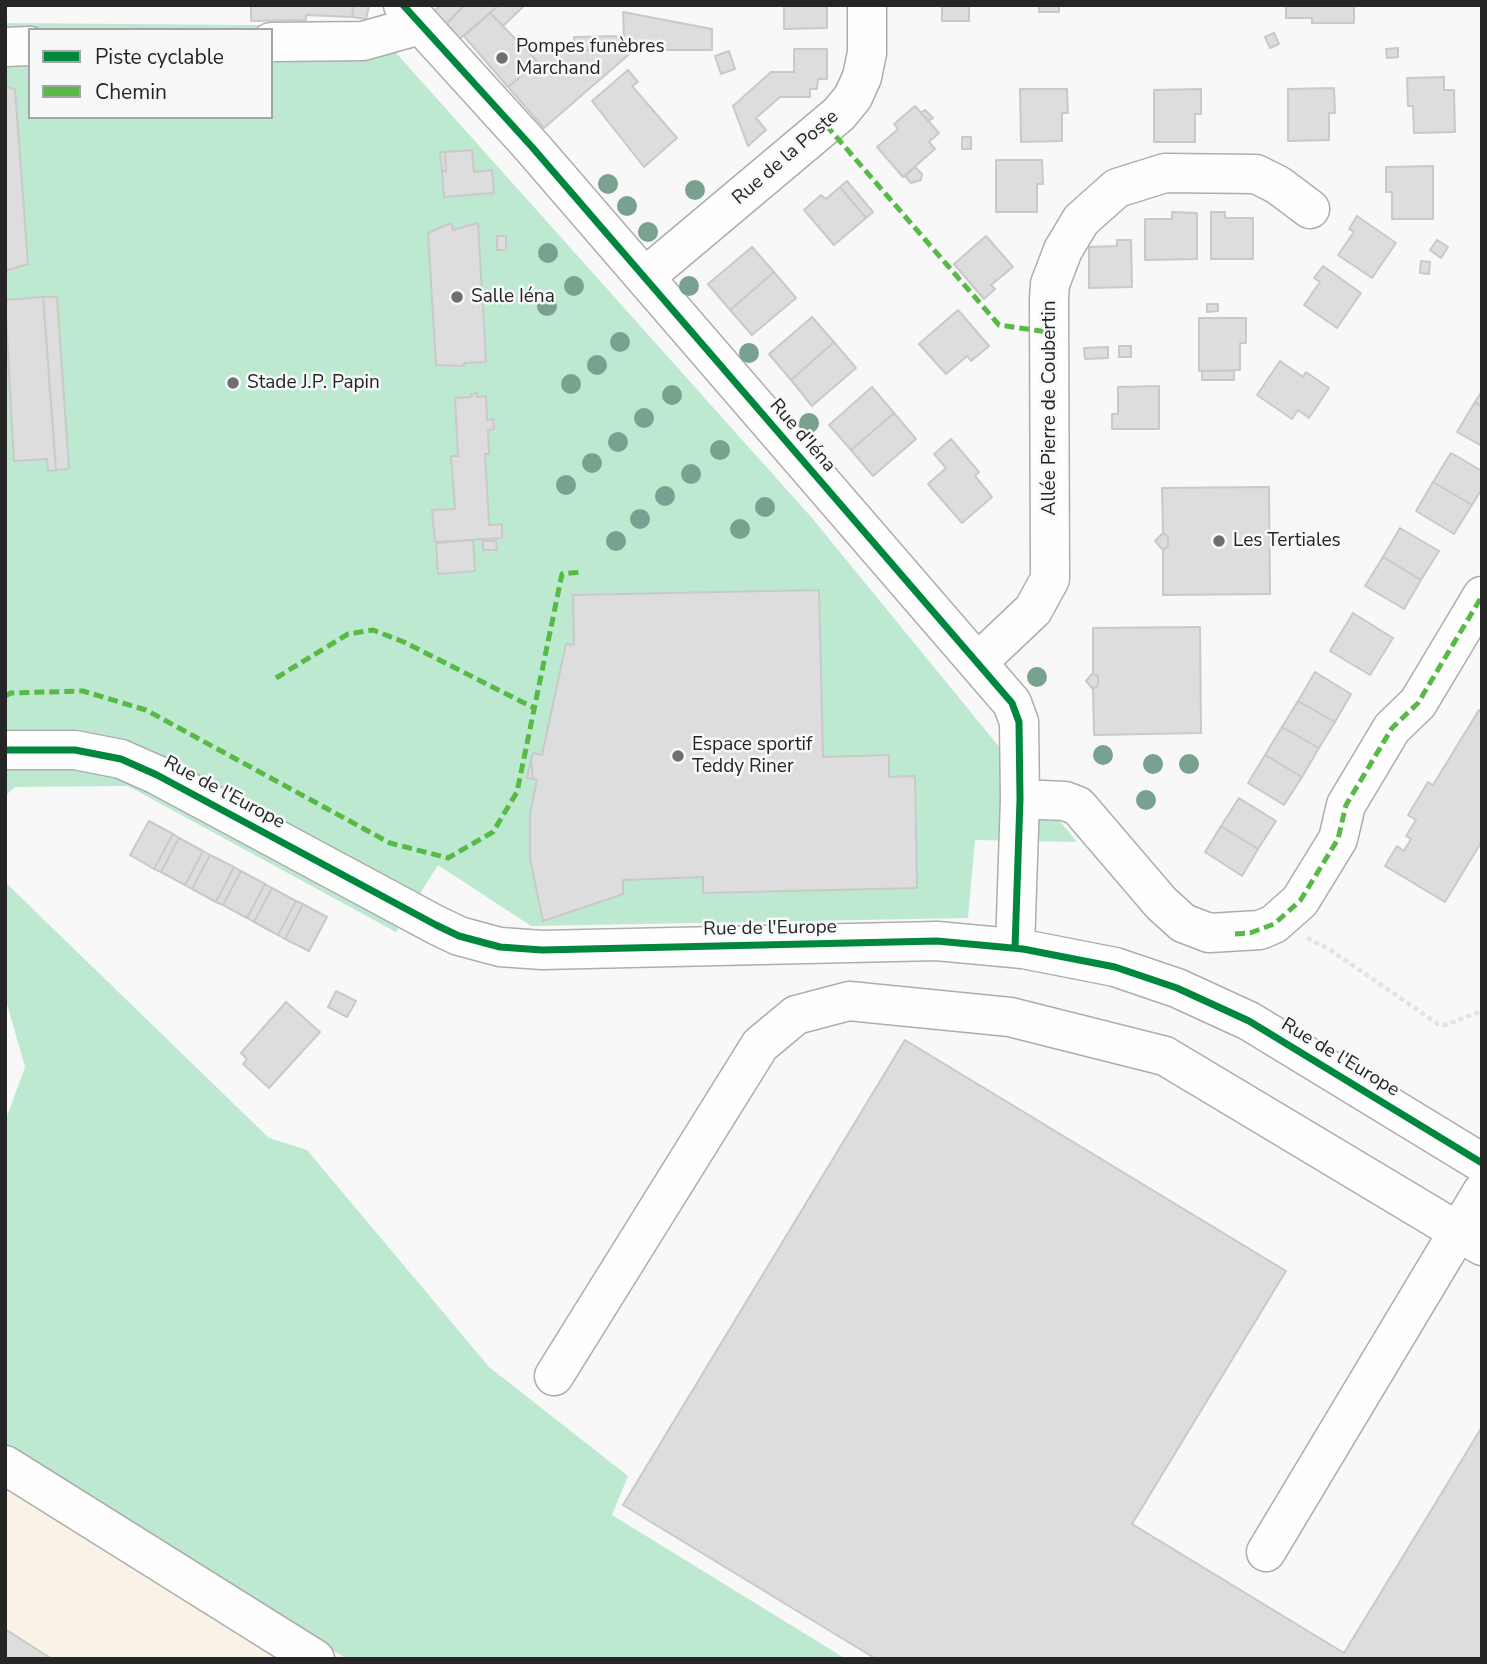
<!DOCTYPE html>
<html>
<head>
<meta charset="utf-8">
<style>
	body { margin:0 }
	#map { position:relative; width:1487px; height:1664px; overflow:hidden; background:#f8f8f8; font-family:"Nunito Sans",sans-serif }
	canvas { display:block }
	.frame { position:absolute; inset:0; border:7px solid #252525; pointer-events:none }
	.legend { position:absolute; left:28px; top:28px; width:245px; height:91px; box-sizing:border-box; background:#f7f8f9; border:2px solid #a3a4a4; margin:0; padding:9px 12px; list-style:none; font-size:21px; color:#252525 }
	.legend li { display:flex; align-items:center; gap:14px; height:35px }
	.legend b { width:35px; border:2px solid #a3a4a4 }
</style>
</head>
<body>
<div id="map">
<canvas width="1487" height="1664"></canvas>
<div class="frame"></div>
<ul class="legend">
<li><b style="height:9px;background:#00873e"></b>Piste cyclable</li>
<li><b style="height:9px;background:#58b947"></b>Chemin</li>
</ul>
</div>
<script>
const c = document.querySelector('canvas').getContext('2d');
c.lineJoin = 'round';
function paint(path, color) { c.fillStyle = color; c.fill(path, 'evenodd'); }
const poly = rows => new Path2D(rows.map(r => 'M' + r).join(''));
function stroke(path, color, width, dash) { c.strokeStyle = color; c.lineWidth = width; c.lineCap = dash ? 'butt' : 'round'; c.setLineDash(dash || []); c.stroke(path); }
function drawText(font, color, halo, rows, align = 'center') {
  c.font = font + ' "Nunito Sans",sans-serif'; c.lineWidth = 5; c.setLineDash([]); c.textBaseline = 'middle'; c.strokeStyle = halo; c.fillStyle = color; for (const [text, x, y, turn = 0] of rows) {
    c.save(); c.translate(x, y); c.rotate((+turn || 0) * Math.PI / 180); c.textAlign = isNaN(turn) ? turn : align; if (halo) c.strokeText(text, 0, 0); c.fillText(text, 0, 0); c.restore();
  }
}
paint(poly([
	[5,1327,536,1659,5,1659]
]), '#faf1e7');
paint(poly([
	[5,23,372,26,812,518,1077,842,975,840,968,918,531,926,438,865,396,932,128,786,15,787,5,796],
	[30,30,271,30,271,117,30,117],
	[5,882,269,1138,307,1150,489,1367,628,1476,612,1515,846,1659,347,1659,5,1448,5,1122,25,1067,5,997]
]), '#bde9d0');
const building = poly([
	[251,5,354,5,352,17,306,15,306,20,251,21,251,5],
	[354,5,369,6,366,19,352,17,354,5],
	[441,5,464,5,444,27,432,13,441,5],
	[464,5,499,5,457,41,444,27,464,5],
	[499,5,525,5,503,26,490,13,499,5],
	[784,5,823,5,827,7,827,28,784,29,784,5],
	[942,5,969,5,969,21,942,21,942,5],
	[1039,5,1001,6,1001,5,1059,5,1059,12,1039,12,1039,5],
	[1286,5,1354,5,1354,23,1312,23,1312,18,1286,18,1286,5],
	[623,12,712,29,712,50,574,50,574,37,624,36,623,12],
	[490,13,538,62,508,87,464,36,490,13],
	[1274,33,1279,44,1270,48,1265,37,1274,33],
	[1398,48,1398,57,1387,58,1386,49,1398,48],
	[794,49,827,49,827,79,818,79,817,89,810,89,810,97,780,97,756,118,766,130,748,146,733,106,771,72,794,72,794,49],
	[526,50,634,50,544,128,508,87,538,62,526,50],
	[729,51,735,69,721,74,715,56,729,51],
	[628,70,638,82,632,86,677,138,644,167,592,101,628,70],
	[1444,77,1444,90,1454,90,1455,132,1414,133,1413,106,1408,106,1407,78,1444,77],
	[5,87,15,89,28,264,5,271,5,87],
	[1334,88,1335,113,1329,113,1329,140,1288,141,1288,89,1334,88],
	[1020,89,1067,89,1068,113,1062,113,1062,141,1021,142,1020,89],
	[1201,89,1201,114,1195,114,1195,142,1154,142,1154,90,1201,89],
	[915,106,939,133,929,142,935,149,903,177,877,147,898,129,894,124,915,106],
	[925,110,933,118,929,121,921,113,925,110],
	[962,137,971,137,971,149,962,149,962,137],
	[472,150,474,172,492,170,494,193,444,197,442,171,446,171,445,152,472,150],
	[440,152,445,152,446,171,442,171,440,152],
	[996,160,1042,160,1043,184,1037,184,1037,212,996,212,996,160],
	[1433,166,1433,219,1392,219,1392,192,1386,192,1386,167,1433,166],
	[915,167,922,174,921,180,911,183,905,176,915,167],
	[847,181,873,212,866,218,840,187,847,181],
	[840,187,866,218,834,245,804,210,821,195,826,199,840,187],
	[1172,212,1197,213,1197,259,1145,260,1145,219,1172,219,1172,212],
	[1211,212,1225,212,1225,218,1253,218,1253,259,1211,259,1211,212],
	[1357,216,1396,243,1372,278,1338,255,1354,232,1349,229,1357,216],
	[451,223,453,230,478,223,486,362,464,363,464,366,436,365,428,233,451,223],
	[497,236,506,236,506,250,497,250,497,236],
	[986,236,1013,267,991,285,995,289,984,299,954,264,986,236],
	[1117,240,1131,240,1132,287,1089,288,1089,247,1117,246,1117,240],
	[1437,240,1448,247,1441,258,1430,250,1437,240],
	[752,247,774,272,730,310,708,284,752,247],
	[1421,261,1430,262,1429,274,1420,273,1421,261],
	[1323,266,1361,293,1337,328,1304,305,1320,282,1314,278,1323,266],
	[774,272,796,298,752,335,730,310,774,272],
	[43,297,56,470,48,471,47,459,14,461,5,300,43,297],
	[43,297,57,297,69,469,56,470,43,297],
	[1207,304,1218,304,1218,311,1207,312,1207,304],
	[958,310,989,346,971,361,967,356,946,374,919,344,958,310],
	[812,317,834,342,791,380,769,354,812,317],
	[1199,318,1246,318,1246,343,1240,343,1240,370,1199,371,1199,318],
	[834,342,856,368,812,406,791,380,834,342],
	[1119,346,1131,346,1131,357,1119,357,1119,346],
	[1108,347,1108,358,1085,359,1084,348,1108,347],
	[1280,361,1303,377,1306,372,1329,388,1309,418,1298,410,1292,419,1257,395,1280,361],
	[1202,371,1234,371,1234,380,1202,380,1202,371],
	[1159,386,1159,429,1112,429,1112,414,1118,414,1118,387,1159,386],
	[872,387,894,413,851,450,829,425,872,387],
	[1482,391,1482,407,1475,402,1482,391],
	[477,393,477,397,486,396,487,420,493,419,494,429,488,430,489,454,485,454,489,525,502,524,502,538,435,542,432,510,455,509,451,456,458,456,455,398,472,397,471,394,477,393],
	[1475,402,1482,407,1482,446,1457,432,1475,402],
	[894,413,916,439,873,476,851,450,894,413],
	[951,439,979,472,975,476,992,497,962,523,928,484,946,468,934,454,951,439],
	[1451,453,1482,471,1482,489,1472,505,1433,482,1451,453],
	[1433,482,1472,505,1454,534,1416,511,1433,482],
	[1269,487,1270,594,1163,595,1163,550,1168,546,1168,537,1163,533,1162,488,1269,487],
	[1400,528,1439,551,1421,580,1383,557,1400,528],
	[1163,533,1168,537,1168,546,1163,550,1155,541,1163,533],
	[473,540,475,571,438,574,436,543,473,540],
	[483,541,496,541,497,550,483,550,483,541],
	[1383,557,1421,580,1404,609,1365,586,1383,557],
	[819,590,823,757,889,755,889,777,915,776,917,888,703,893,703,877,623,880,623,894,543,921,530,859,530,813,537,780,533,779,531,759,533,753,542,755,566,644,574,645,573,595,819,590],
	[1353,613,1393,638,1370,675,1330,651,1353,613],
	[1200,627,1201,733,1094,735,1093,689,1098,685,1098,677,1093,673,1093,628,1200,627],
	[1315,672,1351,694,1335,722,1298,701,1315,672],
	[1093,673,1098,677,1098,685,1093,689,1086,681,1093,673],
	[1298,701,1335,722,1319,748,1282,727,1298,701],
	[1479,710,1482,711,1482,841,1445,902,1385,866,1397,846,1404,851,1411,839,1406,836,1416,820,1408,815,1428,782,1433,785,1479,710],
	[1282,727,1319,748,1302,777,1265,755,1282,727],
	[1265,755,1302,777,1284,805,1248,783,1265,755],
	[531,759,533,779,527,778,531,759],
	[1239,798,1276,821,1258,849,1221,826,1239,798],
	[149,821,173,834,154,869,130,855,149,821],
	[1221,826,1258,849,1242,876,1205,852,1221,826],
	[173,834,179,838,161,872,154,869,173,834],
	[179,838,203,851,185,885,161,872,179,838],
	[203,851,210,855,192,889,185,885,203,851],
	[210,855,234,867,216,902,192,889,210,855],
	[234,867,241,871,223,905,216,902,234,867],
	[241,871,265,884,247,918,223,905,241,871],
	[265,884,272,888,254,922,247,918,265,884],
	[272,888,296,901,278,935,254,922,272,888],
	[296,901,303,904,285,939,278,935,296,901],
	[303,904,327,917,309,951,285,939,303,904],
	[336,991,356,1001,347,1017,328,1007,336,991],
	[286,1002,320,1032,269,1088,243,1064,247,1059,241,1053,286,1002],
	[905,1040,1286,1271,1132,1524,1344,1653,1482,1427,1482,1659,876,1659,623,1505,905,1040],
	[5,1629,52,1659,5,1659,5,1629]
]);
paint(building, '#dedddd');
stroke(building, '#cac9c9', 2);
const minor = poly([
	[403,5,532,147,1012,703,1019,722,1020,799,1015,948],
	[271,42,363,41,420,25],
	[5,47,30,46],
	[645,277,839,114,853,97,862,77,867,53,867,5],
	[978,662,1033,610,1050,579,1049,299,1050,284,1063,250,1081,220,1117,188,1165,173,1256,174,1278,185,1310,209],
	[5,750,75,750,121,759,157,775,436,925,459,936,500,947,542,950,937,941,1023,949,1115,967,1177,988,1249,1021,1482,1163],
	[1020,799,1065,801,1078,806,1161,903,1183,923,1209,933,1260,930,1274,924,1300,901,1338,839,1346,805,1392,728,1418,703,1482,596],
	[554,1376,760,1045,796,1015,849,1001,1010,1017,1165,1056,1482,1246],
	[5,1465,315,1659],
	[1266,1552,1482,1192]
]);
stroke(minor, '#adadad', 41);
stroke(poly([
	[1307,938,1329,949,1438,1024,1445,1025,1482,1011]
]), '#e3e3e4', 4.5, [5, 3.5]);
stroke(minor, '#fefefe', 38);
stroke(poly([
	[826,125,999,325,1048,332],
	[276,678,348,634,373,630,404,642,534,708],
	[5,696,11,693,83,691,146,710,390,843,448,858,493,832,517,792,562,574,582,572],
	[1235,934,1250,933,1274,924,1300,901,1338,839,1346,805,1392,728,1418,703,1482,596]
]), '#58b947', 5, [10, 5]);
stroke(poly([
	[403,5,532,147,1012,703,1019,722,1020,799,1015,948],
	[5,750,75,750,121,759,157,775,436,925,459,936,500,947,542,950,937,941,1023,949,1115,967,1177,988,1249,1021,1482,1163]
]), '#00873e', 7);
c.fillStyle = '#78a190';
for (const [x, y] of [
	[608,184],
	[695,190],
	[627,206],
	[648,232],
	[548,253],
	[574,286],
	[689,286],
	[547,306],
	[620,342],
	[749,353],
	[597,365],
	[571,384],
	[672,395],
	[644,418],
	[809,423],
	[618,442],
	[720,450],
	[592,463],
	[691,474],
	[566,485],
	[665,496],
	[765,507],
	[640,519],
	[740,529],
	[616,541],
	[1037,677],
	[1103,755],
	[1153,764],
	[1189,764],
	[1146,800]
]) { c.beginPath(); c.arc(x, y, 10, 0, 2 * Math.PI); c.fill(); }
for (const [x, y, r, color] of [
	[502,58,7,"#6f6f6f"],
	[457,297,7,"#6f6f6f"],
	[233,383,7,"#6f6f6f"],
	[1219,541,7,"#6f6f6f"],
	[678,756,7,"#6f6f6f"]
]) { const dot = new Path2D(); dot.arc(x, y, r, 0, 2 * Math.PI); c.fillStyle = color; c.fill(dot); stroke(dot, '#f7f8f9', 2.5); }
drawText('19px', '#252525', '#f7f8f9', [
	["Pompes funèbres",516,47],
	["Marchand",516,69],
	["Salle Iéna",471,297],
	["Stade J.P. Papin",247,383],
	["Les Tertiales",1233,541],
	["Espace sportif",692,745],
	["Teddy Riner",692,767]
], 'left');
drawText('19px', '#252525', '#f7f8f9', [
	["Rue de la Poste",786,158,-41],
	["Allée Pierre de Coubertin",1050,408,-90],
	["Rue d'Iéna",802,436,49],
	["Rue de l'Europe",224,793,28],
	["Rue de l'Europe",770,929,-1],
	["Rue de l'Europe",1340,1058,31]
]);
</script>
</body>
</html>
